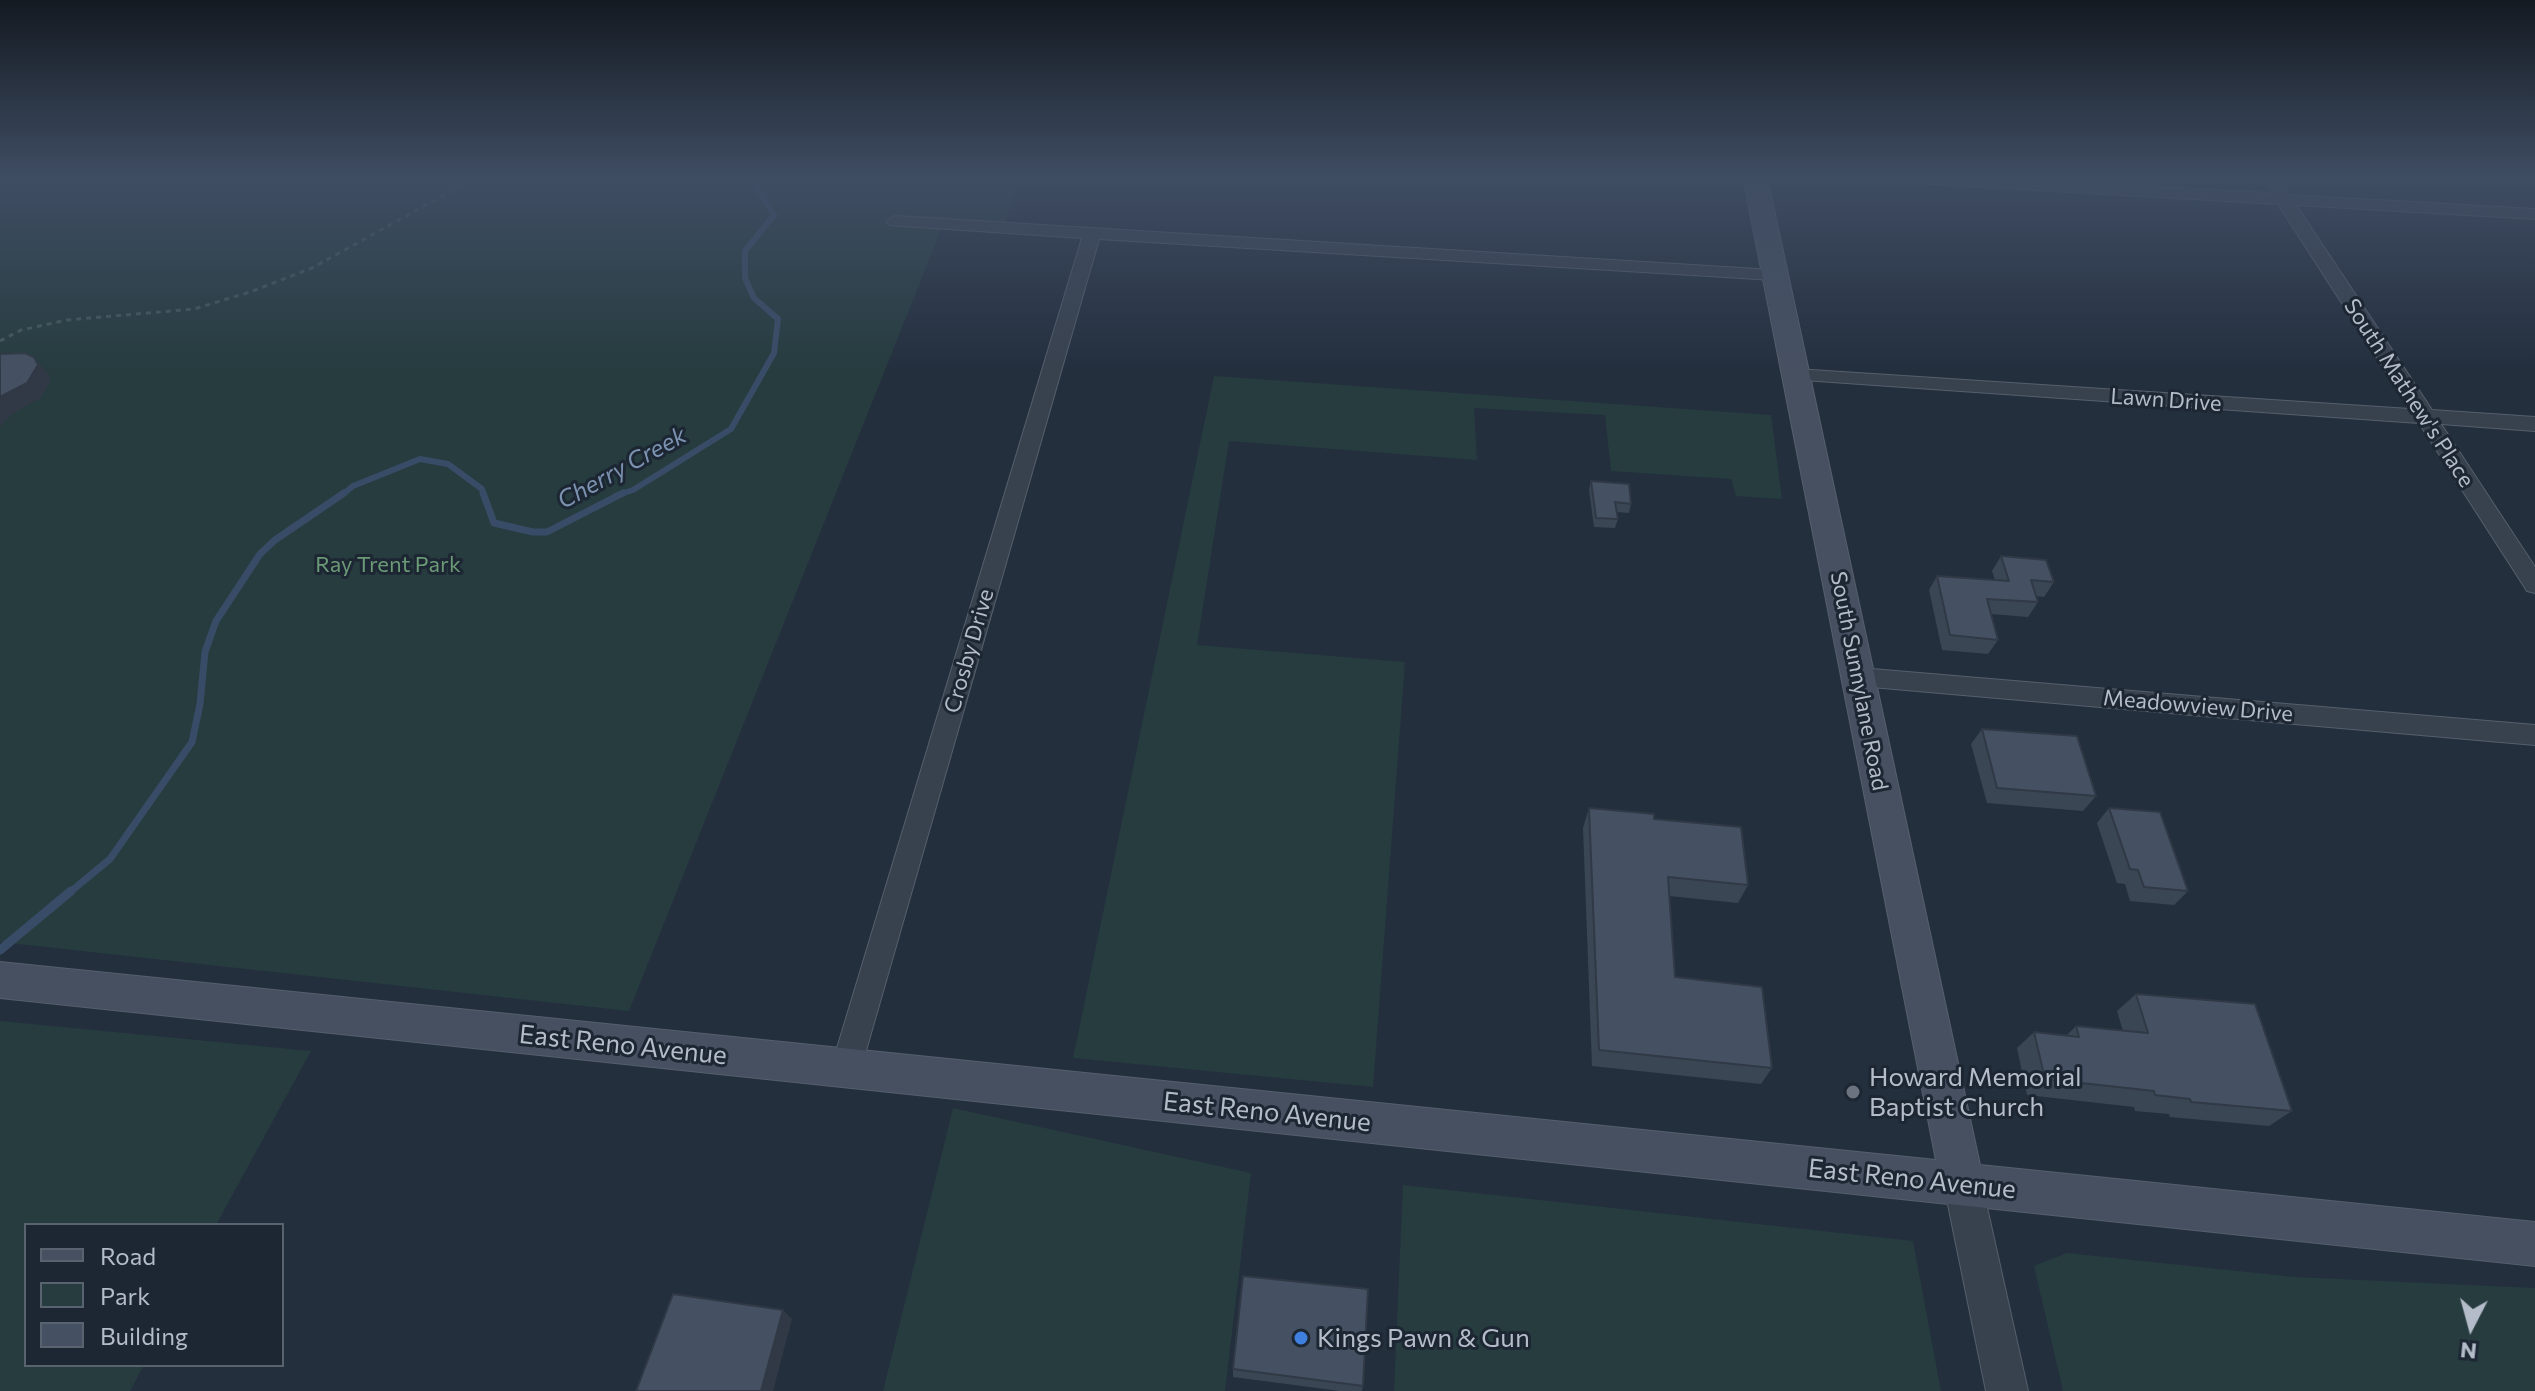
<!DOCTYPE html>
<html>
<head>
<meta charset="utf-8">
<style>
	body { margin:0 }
	#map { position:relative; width:2535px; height:1391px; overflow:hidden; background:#242f3e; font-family:Commissioner,sans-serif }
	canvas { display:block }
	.legend { position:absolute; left:24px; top:1223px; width:260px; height:144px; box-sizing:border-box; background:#1d2633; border:2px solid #59626f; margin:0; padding:10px 14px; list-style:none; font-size:24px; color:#b4bcc9 }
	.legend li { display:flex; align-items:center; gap:16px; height:40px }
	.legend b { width:40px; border:2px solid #59626f }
	.north { position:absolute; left:2431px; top:1287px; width:80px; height:80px; -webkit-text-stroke:6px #1d2633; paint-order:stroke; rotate:186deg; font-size:22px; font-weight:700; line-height:32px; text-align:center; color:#b4bcc9 }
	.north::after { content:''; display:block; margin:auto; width:28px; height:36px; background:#b4bcc9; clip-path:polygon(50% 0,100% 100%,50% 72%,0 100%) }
</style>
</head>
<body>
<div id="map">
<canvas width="2535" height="1391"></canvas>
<ul class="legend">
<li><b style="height:10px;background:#465061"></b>Road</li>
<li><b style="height:22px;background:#263c3f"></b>Park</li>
<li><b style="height:22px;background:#455162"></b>Building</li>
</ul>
<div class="north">N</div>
</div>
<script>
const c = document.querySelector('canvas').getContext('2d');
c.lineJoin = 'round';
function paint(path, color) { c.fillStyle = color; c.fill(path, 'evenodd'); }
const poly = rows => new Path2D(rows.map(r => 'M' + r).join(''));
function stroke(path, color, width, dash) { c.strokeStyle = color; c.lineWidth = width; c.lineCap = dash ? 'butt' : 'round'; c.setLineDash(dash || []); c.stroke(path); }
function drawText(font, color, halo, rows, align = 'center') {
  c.font = font + ' Commissioner,sans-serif'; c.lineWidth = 6; c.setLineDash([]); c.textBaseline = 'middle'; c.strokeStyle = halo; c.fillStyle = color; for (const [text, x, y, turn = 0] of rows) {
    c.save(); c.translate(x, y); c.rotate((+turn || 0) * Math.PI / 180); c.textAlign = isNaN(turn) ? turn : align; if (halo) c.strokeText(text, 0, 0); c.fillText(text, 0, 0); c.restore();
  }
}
paint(poly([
	[0,177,1022,177,1005,222,945,220,629,1011,0,942],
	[1214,376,1771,415,1782,499,1736,496,1731,479,1611,471,1605,415,1474,408,1477,460,1229,441,1197,645,1405,662,1373,1087,1073,1058],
	[0,1021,311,1051,216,1225,26,1225,26,1365,144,1365,130,1391,0,1391],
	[953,1108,1251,1173,1225,1391,883,1391],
	[1403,1185,1913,1241,1941,1391,1394,1391],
	[2067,1253,2295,1277,2535,1288,2535,1391,2063,1391,2034,1266]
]), '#263c3f');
stroke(poly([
	[342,495,353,486,420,459,448,464,482,489,484,495],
	[617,495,633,490,731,429,774,353,778,319,754,298,745,278,745,251,774,215,756,186,755,177]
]), '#394c67', 6);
stroke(poly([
	[483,493,494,523,533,532,547,532,623,493],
	[69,893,110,859,192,742,200,704,205,652,216,621,260,554,275,540,344,493]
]), '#394c67', 7);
stroke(poly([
	[0,950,71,891]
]), '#394c67', 9);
const minor = poly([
	[1890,177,1980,177,2271,193,2261,177,2277,177,2289,195,2535,209,2535,219,2296,205,2432,410,2535,417,2535,431,2441,424,2535,567,2535,593,2527,591,2419,423,1789,379,1786,375,1789,371,1796,369,2410,409,2278,204,1898,182,1890,177],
	[895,216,1774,270,1783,275,1774,280,1099,239,861,1068,856,1078,846,1082,836,1078,831,1068,1082,238,889,225,886,221,895,216],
	[1860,668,2535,725,2535,745,1860,686,1852,684,1848,677,1852,670,1860,668]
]);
const tertiary = poly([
	[1963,1166,1977,1171,1982,1185,2028,1391,1986,1391,1944,1185,1949,1171,1963,1166]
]);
const secondary = poly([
	[1743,177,1767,177,1980,1165,2535,1222,2535,1266,0,998,0,962,1936,1160,1743,177]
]);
stroke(minor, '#565f6c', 2);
stroke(tertiary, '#565f6c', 2);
stroke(secondary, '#565f6c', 2);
stroke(poly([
	[0,341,21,330,67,320,194,309,250,292,312,268,477,177]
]), '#44595c', 3, [5, 5]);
paint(minor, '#38414e');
paint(tertiary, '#38414e');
paint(secondary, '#465061');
paint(poly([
	[1591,481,1631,504,1629,513,1617,512,1618,519,1615,528,1594,527,1589,490],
	[2001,556,2054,582,2044,597,2036,596,2038,602,2028,617,1991,614,1998,640,1988,654,1942,650,1929,590,1937,576,1995,580,1992,571],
	[1982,729,2096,796,2083,811,1987,803,1971,744],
	[1589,808,1654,819,1748,885,1738,903,1669,896,1675,977,1772,1068,1761,1084,1592,1066,1583,828],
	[2109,808,2188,891,2174,905,2130,901,2125,884,2117,883,2097,823],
	[2136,994,2292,1111,2269,1126,2170,1117,2169,1114,2135,1111,2134,1107,2027,1095,2017,1048,2034,1032,2067,1035,2076,1026,2123,1031,2117,1011],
	[1233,1369,1363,1386,1362,1391,1340,1391,1233,1377]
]), '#3b4654');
paint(poly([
	[34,357,48,373,51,380,41,398,12,414,0,427,0,397],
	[783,1310,792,1319,773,1391,761,1391]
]), '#303945');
const building = poly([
	[25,353,34,357,38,365,27,383,0,397,0,354,25,353],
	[1591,481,1629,484,1631,504,1615,502,1618,519,1596,518,1591,481],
	[2001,556,2046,560,2054,582,2031,580,2038,602,1987,599,1998,640,1950,635,1937,576,2009,581,2001,556],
	[1982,729,2077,736,2096,796,1997,788,1982,729],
	[1589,808,1654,814,1654,819,1741,827,1748,885,1668,877,1675,977,1762,987,1772,1068,1599,1050,1589,808],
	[2109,808,2160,812,2188,891,2144,887,2138,870,2130,869,2109,808],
	[2136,994,2255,1004,2292,1111,2191,1102,2190,1099,2155,1095,2154,1091,2045,1079,2034,1032,2079,1037,2076,1026,2148,1033,2136,994],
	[1243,1276,1368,1289,1363,1386,1233,1369,1243,1276],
	[673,1294,783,1310,761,1391,636,1391,673,1294]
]);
paint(building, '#455162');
stroke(building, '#303945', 2);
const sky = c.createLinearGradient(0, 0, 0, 371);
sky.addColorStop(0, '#141a22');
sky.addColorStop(0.48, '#3f4d63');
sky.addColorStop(1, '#3f4d6300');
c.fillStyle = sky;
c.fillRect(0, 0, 2535, 371);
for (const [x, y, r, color] of [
	[1853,1092,8,"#6b7280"],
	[1301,1338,8,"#3f7fe0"]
]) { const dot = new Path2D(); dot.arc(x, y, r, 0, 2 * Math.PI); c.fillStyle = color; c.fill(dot); stroke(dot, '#1d2633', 3); }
drawText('22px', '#b4bcc9', '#1d2633', [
	["South Mathew's Place",2409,393,57],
	["Lawn Drive",2166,400,4],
	["Crosby Drive",969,651,-74],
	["South Sunnylane Road",1859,681,79],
	["Meadowview Drive",2198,706,5]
]);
drawText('22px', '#6b9a76', '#1d2633', [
	["Ray Trent Park",388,565]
]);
drawText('italic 24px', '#7c92b1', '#1d2633', [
	["Cherry Creek",622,468,-29]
]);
drawText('26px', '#b4bcc9', '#1d2633', [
	["East Reno Avenue",623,1045,6],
	["East Reno Avenue",1267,1112,6],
	["East Reno Avenue",1912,1179,6]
]);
drawText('26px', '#b4bcc9', '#1d2633', [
	["Howard Memorial",1869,1077],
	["Baptist Church",1869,1107],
	["Kings Pawn & Gun",1317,1338]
], 'left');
</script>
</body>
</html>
